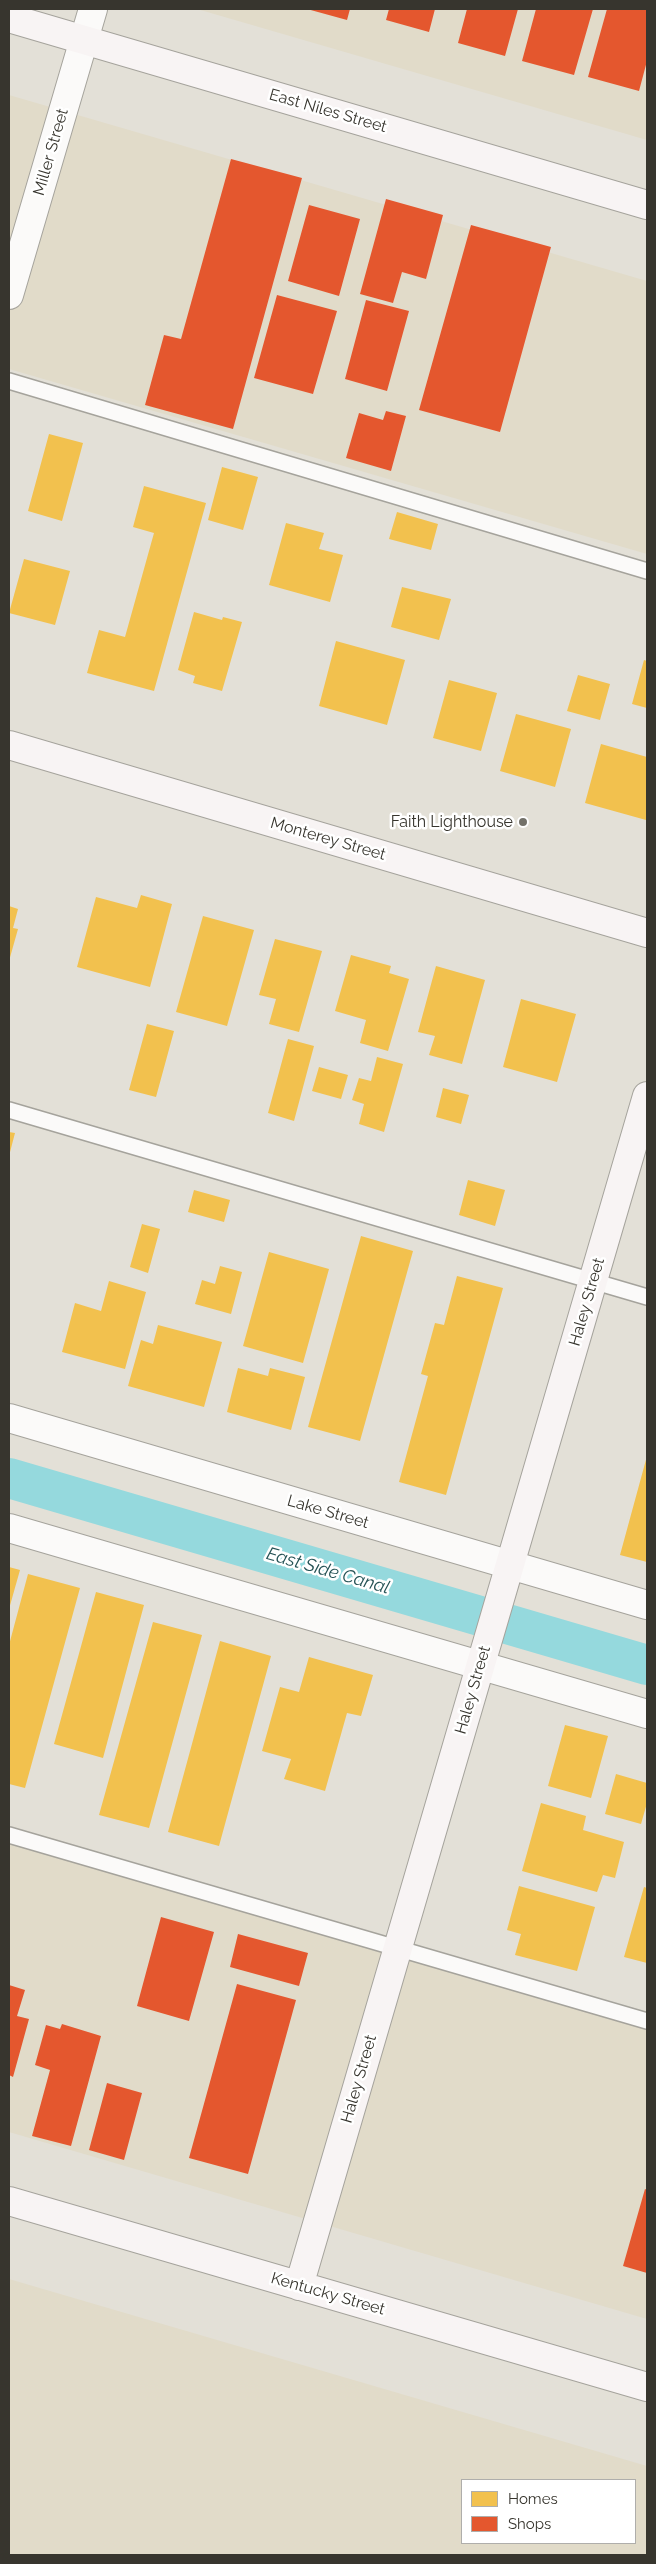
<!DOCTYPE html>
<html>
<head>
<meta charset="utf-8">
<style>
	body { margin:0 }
	#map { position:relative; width:656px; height:2564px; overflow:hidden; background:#e3e0d7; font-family:Raleway,sans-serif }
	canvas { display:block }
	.frame { position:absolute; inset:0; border:10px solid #37352e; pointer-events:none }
	.legend { position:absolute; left:461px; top:2479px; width:175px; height:65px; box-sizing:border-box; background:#fff; border:1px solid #afaeab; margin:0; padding:6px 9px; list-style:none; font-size:15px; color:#37352e }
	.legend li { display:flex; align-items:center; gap:10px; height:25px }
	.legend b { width:25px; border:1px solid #afaeab }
</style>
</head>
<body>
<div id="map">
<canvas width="656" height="2564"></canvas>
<div class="frame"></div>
<ul class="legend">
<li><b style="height:14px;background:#f2c14e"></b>Homes</li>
<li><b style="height:14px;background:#e4572e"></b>Shops</li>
</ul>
</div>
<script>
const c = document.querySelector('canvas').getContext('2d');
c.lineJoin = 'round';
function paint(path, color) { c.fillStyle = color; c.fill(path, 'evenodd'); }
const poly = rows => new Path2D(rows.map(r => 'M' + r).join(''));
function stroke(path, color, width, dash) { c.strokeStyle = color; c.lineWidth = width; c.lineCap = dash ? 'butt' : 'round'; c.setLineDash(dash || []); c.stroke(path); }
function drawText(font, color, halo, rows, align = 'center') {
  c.font = font + ' Raleway,sans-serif'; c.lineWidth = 5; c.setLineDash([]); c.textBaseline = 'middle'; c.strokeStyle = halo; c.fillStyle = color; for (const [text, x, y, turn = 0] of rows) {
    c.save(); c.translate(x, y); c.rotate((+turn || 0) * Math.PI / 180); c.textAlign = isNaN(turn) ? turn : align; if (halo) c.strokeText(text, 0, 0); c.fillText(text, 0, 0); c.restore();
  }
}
paint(poly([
	[197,9,647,9,647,140],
	[9,95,647,281,647,554,9,369],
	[9,1837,647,2025,647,2319,9,2132],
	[9,2279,647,2466,647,2555,9,2555],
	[462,2480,635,2480,635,2543,462,2543]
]), '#e1dbc9');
paint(poly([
	[49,434,83,443,62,521,28,511],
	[222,467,258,477,243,530,208,520],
	[144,486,206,503,154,691,87,673,99,630,125,637,154,533,133,527],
	[397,512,438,524,431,550,389,539],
	[286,523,324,533,319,549,343,555,330,602,269,585],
	[24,559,70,571,55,625,9,613],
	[402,587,451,599,439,640,391,627],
	[194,612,222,620,223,617,242,622,222,691,193,683,195,676,178,670],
	[336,641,405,660,387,725,319,706],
	[644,660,647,661,647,708,632,704],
	[578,675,610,684,600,720,567,711],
	[449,680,497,693,481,751,433,738],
	[516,714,571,729,555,787,500,771],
	[601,744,647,757,646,820,585,803],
	[141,895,172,904,150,987,77,967,96,897,137,908],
	[9,906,18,909,13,928,18,929,9,961],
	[203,916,254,930,227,1026,176,1012],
	[275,939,322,951,299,1032,269,1024,276,999,259,995],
	[351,955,391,966,389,973,409,979,388,1051,360,1043,366,1020,335,1011],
	[436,966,485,980,462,1064,429,1055,435,1036,418,1032],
	[521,999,576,1014,557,1082,503,1067],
	[147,1024,174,1031,156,1097,129,1090],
	[288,1039,314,1046,294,1121,268,1113],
	[377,1057,403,1064,384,1132,359,1124,364,1104,352,1100,359,1078,371,1081],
	[319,1067,348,1075,341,1099,312,1091],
	[443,1088,469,1095,461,1124,436,1117],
	[9,1132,15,1133,9,1156],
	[468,1180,505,1190,495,1226,459,1215],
	[194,1190,230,1200,224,1222,188,1212],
	[142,1224,160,1229,148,1273,130,1267],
	[361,1236,413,1251,360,1441,308,1427],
	[269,1252,329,1269,303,1363,243,1346],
	[220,1266,242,1272,231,1314,195,1304,202,1280,215,1284],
	[457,1276,503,1288,446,1495,399,1482,428,1376,421,1374,435,1323,444,1325],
	[109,1281,146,1292,125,1369,62,1352,75,1303,101,1311],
	[158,1325,222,1342,204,1407,128,1386,141,1340,153,1344],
	[238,1368,268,1376,270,1368,305,1377,291,1430,227,1412],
	[647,1456,647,1562,620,1555],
	[9,1567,20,1570,9,1609],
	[28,1574,80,1588,25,1788,9,1784,9,1645],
	[96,1592,144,1605,103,1758,54,1744],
	[153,1622,202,1635,149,1828,99,1815],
	[220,1641,271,1656,219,1846,168,1832],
	[309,1657,373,1675,361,1716,347,1713,325,1791,284,1779,291,1759,262,1751,280,1687,299,1692],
	[565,1725,608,1736,591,1798,548,1786],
	[616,1774,647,1783,647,1803,641,1824,605,1814],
	[541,1803,586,1816,583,1830,624,1842,615,1878,603,1875,597,1892,522,1871],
	[519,1886,595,1907,577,1971,515,1955,521,1934,507,1930],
	[644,1887,647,1888,647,1963,624,1957]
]), '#f2c14e');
paint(poly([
	[307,9,350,9,347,20],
	[389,9,435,9,429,32,386,20],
	[467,9,518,9,505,56,458,43],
	[536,9,593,9,574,75,522,61],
	[607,9,647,9,647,61,639,91,588,77],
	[231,159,302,178,233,429,145,405,164,335,181,339],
	[386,199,443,215,426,279,402,272,393,303,360,294],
	[309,205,360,219,339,296,288,281],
	[471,225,551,247,500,432,419,410],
	[277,295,337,311,313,394,254,378],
	[366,300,409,311,387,391,345,379],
	[386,411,406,416,391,471,346,458,359,413,383,420],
	[161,1917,214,1932,189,2021,137,2006],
	[238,1934,308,1953,299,1986,230,1967],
	[237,1984,296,2000,248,2174,189,2158],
	[9,1985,25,1990,17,2016,29,2019,13,2077,9,2075],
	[62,2024,101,2036,71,2146,32,2136,50,2070,35,2065,46,2025,60,2029],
	[107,2083,142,2093,124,2160,89,2150],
	[645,2189,647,2190,647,2273,623,2266]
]), '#e4572e');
stroke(poly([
	[9,1478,647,1665]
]), '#95d9dd', 40);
const lane = poly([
	[9,381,647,571],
	[9,1110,647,1297],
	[9,1835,647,2021]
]);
const street = poly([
	[9,295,93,9],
	[9,1418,647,1605],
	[9,1528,647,1714]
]);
const secondary = poly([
	[9,18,647,205],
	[9,745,647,933],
	[9,2201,647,2387],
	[299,2286,647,1096]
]);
stroke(lane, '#a5a39c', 18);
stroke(street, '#a5a39c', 30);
stroke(secondary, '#a5a39c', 30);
stroke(lane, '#fbfaf9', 15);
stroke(street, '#fbfaf9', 28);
stroke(secondary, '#f8f4f4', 28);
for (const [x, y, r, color] of [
	[523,822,5,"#737169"]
]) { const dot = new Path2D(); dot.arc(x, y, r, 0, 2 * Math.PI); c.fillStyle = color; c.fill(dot); stroke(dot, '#fff', 2); }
drawText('16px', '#37352e', '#fff', [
	["East Niles Street",328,111,16],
	["Miller Street",51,152,-74],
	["Monterey Street",328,839,16],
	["Haley Street",587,1302,-74],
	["Lake Street",328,1512,16],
	["Haley Street",473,1690,-74],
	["Haley Street",359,2079,-74],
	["Kentucky Street",328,2294,16]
]);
drawText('16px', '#37352e', '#fff', [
	["Faith Lighthouse",513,822]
], 'right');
drawText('italic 18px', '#255255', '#fff', [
	["East Side Canal",328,1571,16]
]);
</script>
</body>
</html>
